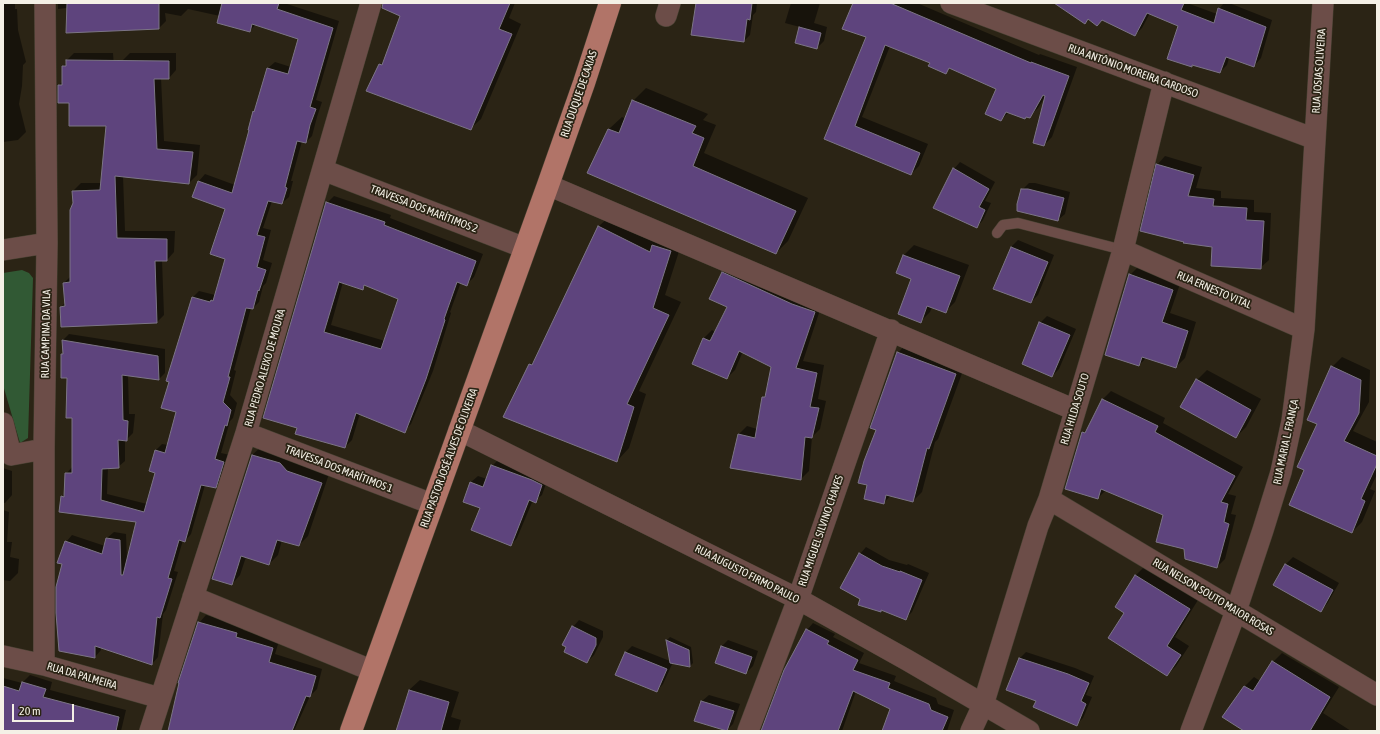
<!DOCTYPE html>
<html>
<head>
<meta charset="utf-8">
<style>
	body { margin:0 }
	#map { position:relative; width:1380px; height:734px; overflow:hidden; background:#2b2415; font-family:"Asap Condensed",sans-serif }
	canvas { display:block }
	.frame { position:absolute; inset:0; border:4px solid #f4f0e6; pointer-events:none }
	.scale { position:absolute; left:12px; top:704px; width:62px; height:18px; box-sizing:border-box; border:2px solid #f4f0e6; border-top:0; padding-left:5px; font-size:12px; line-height:14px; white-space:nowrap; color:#f4f0e6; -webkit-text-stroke:3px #2b2415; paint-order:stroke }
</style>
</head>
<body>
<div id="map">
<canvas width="1380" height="734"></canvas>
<div class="frame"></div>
<div class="scale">20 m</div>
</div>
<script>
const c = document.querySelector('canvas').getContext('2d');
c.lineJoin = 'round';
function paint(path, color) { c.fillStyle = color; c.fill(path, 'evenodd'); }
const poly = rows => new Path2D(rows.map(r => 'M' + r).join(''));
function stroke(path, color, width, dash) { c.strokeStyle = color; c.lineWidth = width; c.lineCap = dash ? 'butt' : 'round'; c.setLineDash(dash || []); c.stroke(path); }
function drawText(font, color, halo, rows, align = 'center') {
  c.font = font + ' "Asap Condensed",sans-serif'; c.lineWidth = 3.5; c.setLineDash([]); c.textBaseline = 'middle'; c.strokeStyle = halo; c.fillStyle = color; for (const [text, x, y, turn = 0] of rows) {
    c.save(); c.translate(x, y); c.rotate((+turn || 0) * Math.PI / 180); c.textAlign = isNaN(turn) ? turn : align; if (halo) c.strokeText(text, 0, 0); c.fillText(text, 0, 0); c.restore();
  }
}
paint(poly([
	[22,270,29,273,33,278,28,438,20,443,3,385,3,273]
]), '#315934');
paint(poly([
	[3,3,15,3,15,9,17,9,18,30,26,62,23,65,22,86,19,104,26,132,18,140,3,142],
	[58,3,109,3,58,9],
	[132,3,284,3,339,21,316,100,322,102,317,117,312,136,306,142,302,141,291,181,293,181,289,197,282,203,272,201,263,228,271,230,263,260,272,263,266,283,263,286,259,302,253,308,251,308,234,370,236,371,230,395,237,403,233,418,230,421,221,453,230,455,222,480,215,487,205,485,191,534,185,541,183,540,174,571,178,572,166,610,163,614,158,657,152,664,101,647,101,650,95,657,63,563,66,542,72,535,105,546,107,538,114,532,126,534,127,561,138,521,62,497,65,493,66,474,73,466,73,417,68,377,62,355,64,353,63,340,69,334,165,349,165,373,159,379,128,375,129,414,135,414,133,433,126,440,125,440,125,461,118,467,108,468,107,494,147,504,157,472,156,450,162,444,168,445,177,411,192,298,199,291,215,295,227,258,226,209,193,197,199,181,205,174,235,185,250,130,254,112,255,110,268,68,275,62,291,67,300,39,256,24,250,31,220,16,188,9,181,16,165,13,166,21,159,28,128,29],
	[388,3,515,3,509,18,521,24,481,119,470,129,380,65,385,60,402,16],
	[696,3,757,3,756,12,753,15,750,35,744,41],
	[791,3,820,3,814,23,827,27,824,41,817,48,800,27,785,23],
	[854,3,917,3,1039,55,1040,54,1077,67,1052,137,1044,145,1046,95,1038,108,1029,117,1009,112,1001,120,997,88,950,68,946,73,931,62,890,46,862,117,928,144,919,166,911,174,826,138,867,36],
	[1058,3,1187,3,1217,14,1219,9,1224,3,1229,3,1272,20,1261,58,1254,66,1229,58,1227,65,1220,72,1193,64,1179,25,1150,13,1142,28,1135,35,1103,19,1097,25,1088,19,1085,22],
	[74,53,113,53,116,96,122,61,130,53,176,53,176,70,169,78,161,78,164,141,200,145,197,175,189,183,123,176,125,231,175,231,174,252,167,260,162,260,164,315,157,322,61,307,66,302,64,283,71,276,74,203,73,191,81,183,101,183,107,125,70,102,59,85,63,81,63,66,67,63,67,60],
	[646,88,708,114,703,120,716,125,704,153,808,198,788,241,776,253,589,173,609,129,622,117,626,119,633,101],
	[1165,156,1202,167,1196,188,1221,191,1221,198,1254,200,1254,212,1271,213,1269,260,1260,268,1213,246,1157,165],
	[960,162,995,182,985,201,991,203,983,220,977,227,954,169],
	[1029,183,1035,183,1070,192,1065,214,1058,220,1022,190],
	[334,196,391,215,390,218,483,254,474,277,467,284,461,282,450,312,451,313,433,371,411,424,404,431,360,413,352,440,345,447,298,427,327,203],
	[343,282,362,289,366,285,400,298,385,341,331,325],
	[612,214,683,239,665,295,681,302,639,391,646,394,629,448,617,461,530,365,536,359,599,226],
	[1018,240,1054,255,1038,295,1031,302,995,289,1011,247],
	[914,245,969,265,955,302,945,312,932,307,930,312,920,322,912,278,897,273,904,255],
	[731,265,822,304,803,361,824,365,818,399,826,401,820,429,812,437,809,471,801,479,731,467,739,434,747,426,757,429,763,397,766,394,772,366,743,351,735,370,727,378,693,364,704,338,712,330,715,332,728,307,723,273],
	[1139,266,1181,281,1170,313,1196,322,1185,358,1176,367,1146,358,1139,365,1130,275],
	[1047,316,1076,329,1059,369,1052,376,1040,323],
	[906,344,965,365,938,439,935,442,922,492,913,501,891,495,884,503,877,429,898,353],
	[1342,357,1370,370,1369,402,1353,431,1377,442,1377,474,1370,489,1375,491,1362,522,1352,532,1305,469,1332,367],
	[1207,370,1261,399,1246,427,1236,437,1197,380],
	[1111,391,1165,418,1163,423,1243,467,1228,494,1236,496,1231,514,1236,515,1225,559,1217,567,1185,549,1164,514,1106,490,1098,498,1083,433,1090,426,1103,399],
	[261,447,329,474,308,536,299,545,282,540,278,555,269,564,246,557,240,575,232,584,252,455],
	[499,459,548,478,542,495,535,501,533,500,517,538,511,545,481,508,471,482,478,476,487,479,492,466],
	[3,468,12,471,12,495,5,503,3,503],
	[3,510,9,512,7,542,12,542,10,557,19,559,18,573,10,581,3,580],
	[866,547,889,560,907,565,908,564,929,573,912,612,905,619,882,609,881,611,861,599,860,554],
	[1293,557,1339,583,1327,604,1320,611,1274,585,1286,564],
	[1144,567,1198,600,1175,637,1189,646,1176,666,1167,675,1126,613,1135,576],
	[206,615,244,626,243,630,279,641,275,654,322,669,317,689,310,696,294,731,170,731,199,623],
	[579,620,603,631,603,637,594,655,587,662,573,627],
	[813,623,835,634,833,637,864,653,859,663,896,676,894,681,936,698,938,704,954,710,947,731,883,731,891,709,856,691,842,731,763,731,807,630],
	[670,637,691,647,693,663,690,666,673,662,663,684,657,691,626,652,632,646,670,661,667,640],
	[728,640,758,651,753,666,746,673,722,646],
	[1026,652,1075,668,1094,676,1086,695,1092,697,1083,718,1076,725,1037,701,1007,690,1020,658],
	[1282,653,1339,687,1323,713,1351,731,1246,731,1224,717,1245,686,1254,677,1260,681,1273,662],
	[30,675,52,682,50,690,126,710,121,731,3,731,3,678,22,683],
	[420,680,459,692,451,717,461,720,458,731,397,731,409,690],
	[709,695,740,704,733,724,726,731,695,721,702,701]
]), '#0007');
const building = poly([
	[67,3,159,3,159,29,66,33,67,3],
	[222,3,279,3,277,9,333,28,310,107,316,109,310,125,306,143,297,141,285,187,287,188,282,204,268,201,257,235,265,237,257,267,266,270,259,291,258,290,253,309,246,308,228,377,230,377,223,402,231,410,227,426,225,425,215,459,224,462,216,488,201,485,185,542,179,540,168,578,172,579,160,618,157,617,152,665,95,646,95,658,59,651,56,613,56,587,62,564,57,563,65,541,102,554,106,538,120,540,121,575,123,575,136,522,59,512,61,496,64,497,65,473,72,473,72,418,66,418,67,378,61,378,61,354,63,354,62,340,158,356,159,380,122,375,123,420,128,421,127,441,118,440,119,468,102,469,101,500,144,512,155,473,149,471,155,450,165,453,176,412,161,408,169,382,166,381,192,297,210,302,211,300,213,301,225,259,210,254,225,209,192,197,198,181,232,193,249,130,248,130,253,111,254,112,267,68,288,74,298,39,252,24,250,32,217,23,222,3],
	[383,3,510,3,499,29,512,34,471,130,366,91,379,64,382,65,400,16,382,8,383,3],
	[696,3,752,3,750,20,747,19,744,42,691,35,696,3],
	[853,3,890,3,1031,63,1031,62,1069,76,1044,146,1033,143,1045,96,1043,95,1030,118,1026,117,1025,119,1006,112,1001,121,985,114,996,89,949,68,946,74,928,66,930,63,885,45,855,126,920,153,911,175,824,139,866,37,842,29,853,3],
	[1054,3,1184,3,1181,10,1214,23,1218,8,1266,27,1254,67,1226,57,1220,73,1192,65,1192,67,1167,59,1178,26,1147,13,1135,36,1102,20,1097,26,1088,19,1085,24,1054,3],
	[799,27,821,33,817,49,795,43,799,27],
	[66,60,169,61,169,79,154,79,157,149,193,152,189,184,115,176,117,238,167,239,167,261,155,261,157,323,61,327,60,307,65,306,63,283,70,282,70,210,73,203,72,191,100,190,106,126,69,126,69,103,58,103,58,85,62,85,62,66,66,66,66,60],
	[632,100,696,126,692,133,704,138,693,166,796,211,776,254,587,173,608,129,619,133,632,100],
	[1156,164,1194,175,1188,196,1214,199,1213,206,1247,208,1246,220,1264,221,1261,269,1211,266,1212,247,1183,243,1184,242,1140,231,1156,164],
	[953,168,989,189,979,207,985,210,977,228,933,208,953,168],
	[1021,189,1028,189,1064,198,1058,221,1017,211,1017,204,1021,189],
	[326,202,385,222,384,225,476,261,467,286,457,282,444,319,445,320,426,379,405,433,356,413,345,448,295,434,297,428,263,418,326,202],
	[339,282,363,290,364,285,398,299,381,349,324,332,339,282],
	[598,226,650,252,652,245,671,251,653,308,669,315,627,404,634,407,617,462,503,417,529,364,532,365,598,226],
	[1011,247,1048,262,1031,303,993,289,1011,247],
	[903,255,960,276,946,313,927,306,921,323,898,314,911,279,896,273,903,255],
	[722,272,792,304,815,312,796,368,817,373,810,407,819,408,812,438,805,437,801,480,730,468,738,434,755,438,762,397,765,397,771,367,739,351,727,379,692,364,703,338,710,341,727,307,709,299,722,272],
	[1129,274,1173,290,1162,322,1188,331,1176,368,1142,357,1139,366,1105,355,1129,274],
	[1039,322,1070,335,1052,377,1022,364,1039,322],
	[897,352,956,374,929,449,927,448,913,502,886,495,884,504,864,499,867,485,858,483,864,461,876,430,870,428,897,352],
	[1331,366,1361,380,1359,413,1344,441,1377,456,1377,464,1361,499,1365,501,1352,533,1289,505,1304,470,1297,467,1317,424,1307,420,1331,366],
	[1196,379,1251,410,1236,438,1180,407,1196,379],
	[1102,399,1158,426,1155,432,1235,476,1221,502,1228,504,1224,522,1229,524,1217,568,1185,559,1184,549,1156,542,1163,515,1101,489,1098,499,1065,489,1082,432,1085,433,1102,399],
	[252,455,280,463,287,471,322,483,299,546,277,540,269,565,241,556,232,585,212,579,252,455],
	[491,465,532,480,542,485,536,503,529,500,511,546,471,530,480,508,463,502,470,482,483,487,491,465],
	[859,553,882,566,900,572,900,571,922,580,906,620,881,610,881,612,858,605,860,599,840,588,859,553],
	[1285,564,1333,590,1321,612,1273,585,1285,564],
	[1135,575,1190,609,1167,646,1181,655,1167,676,1108,638,1124,613,1115,607,1135,575],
	[198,622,237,633,236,637,273,648,269,662,316,676,310,697,306,696,292,731,168,731,179,683,178,683,198,622],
	[572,626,596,638,596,645,587,663,564,652,566,647,562,645,572,626],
	[806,629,829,641,827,644,858,660,853,670,890,683,888,688,929,704,931,710,948,717,942,731,882,731,890,709,853,691,838,731,761,731,784,670,806,629],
	[666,640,689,650,690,667,670,663,666,640],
	[721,646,752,657,746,674,715,663,721,646],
	[625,652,667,669,657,692,615,675,625,652],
	[1019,658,1068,674,1089,683,1081,701,1086,704,1077,726,1033,707,1036,701,1006,690,1019,658],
	[1272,661,1330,697,1310,731,1244,731,1222,717,1244,686,1253,691,1272,661],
	[22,682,46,689,43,697,119,717,116,731,3,731,3,686,19,691,22,682],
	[409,690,449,702,441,731,396,731,409,690],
	[701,701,734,711,727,731,694,721,701,701]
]);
paint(building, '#5e447d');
stroke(building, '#7c7586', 1);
const lane = poly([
	[997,233,1003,225,1018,223,1123,250]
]);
const street = poly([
	[951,3,1315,139],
	[666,16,670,3],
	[323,170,525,248],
	[548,185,1075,410],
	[3,250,47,243],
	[1123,250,1304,329],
	[3,423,11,455,44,449],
	[459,430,798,599,907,660,1029,731],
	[246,433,432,504],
	[1049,499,1377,695],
	[193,597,373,671],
	[3,656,44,665,160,698],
	[44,665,44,449,47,243,45,3],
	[150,731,246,433,371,3],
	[748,731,798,599,891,330],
	[971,731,983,705,1038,526,1049,499,1123,250,1164,82],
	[1191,731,1236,611,1263,530,1281,472,1292,421,1304,329,1323,3]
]);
const primary = poly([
	[351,731,548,185,584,83,610,3]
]);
stroke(lane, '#474132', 11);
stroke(street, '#474132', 22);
stroke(primary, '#474132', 23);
stroke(lane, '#6c4d48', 10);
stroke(street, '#6c4d48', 21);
stroke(primary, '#b17468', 22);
drawText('11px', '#f4f0e6', '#2b2415', [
	["RUA ANTÔNIO MOREIRA CARDOSO",1133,71,20],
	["RUA JOSIAS OLIVEIRA",1319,71,-86],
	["RUA DUQUE DE CAXIAS",579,94,-71],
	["TRAVESSA DOS MARÍTIMOS 2",424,209,21],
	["RUA ERNESTO VITAL",1214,290,23],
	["RUA CAMPINA DA VILA",46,334,-89],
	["RUA PEDRO ALEIXO DE MOURA",265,368,-74],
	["RUA HILDA SOUTO",1075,409,-73],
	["RUA MARIA L. FRANÇA",1286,442,-78],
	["RUA PASTOR JOSÉ ALVES DE OLIVEIRA",449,458,-70],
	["TRAVESSA DOS MARÍTIMOS 1",339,469,21],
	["RUA MIGUEL SILVINO CHAVES",821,531,-71],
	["RUA AUGUSTO FIRMO PAULO",747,574,27],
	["RUA NELSON SOUTO MAIOR ROSAS",1213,597,31],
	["RUA DA PALMEIRA",82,676,16]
]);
</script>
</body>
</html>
